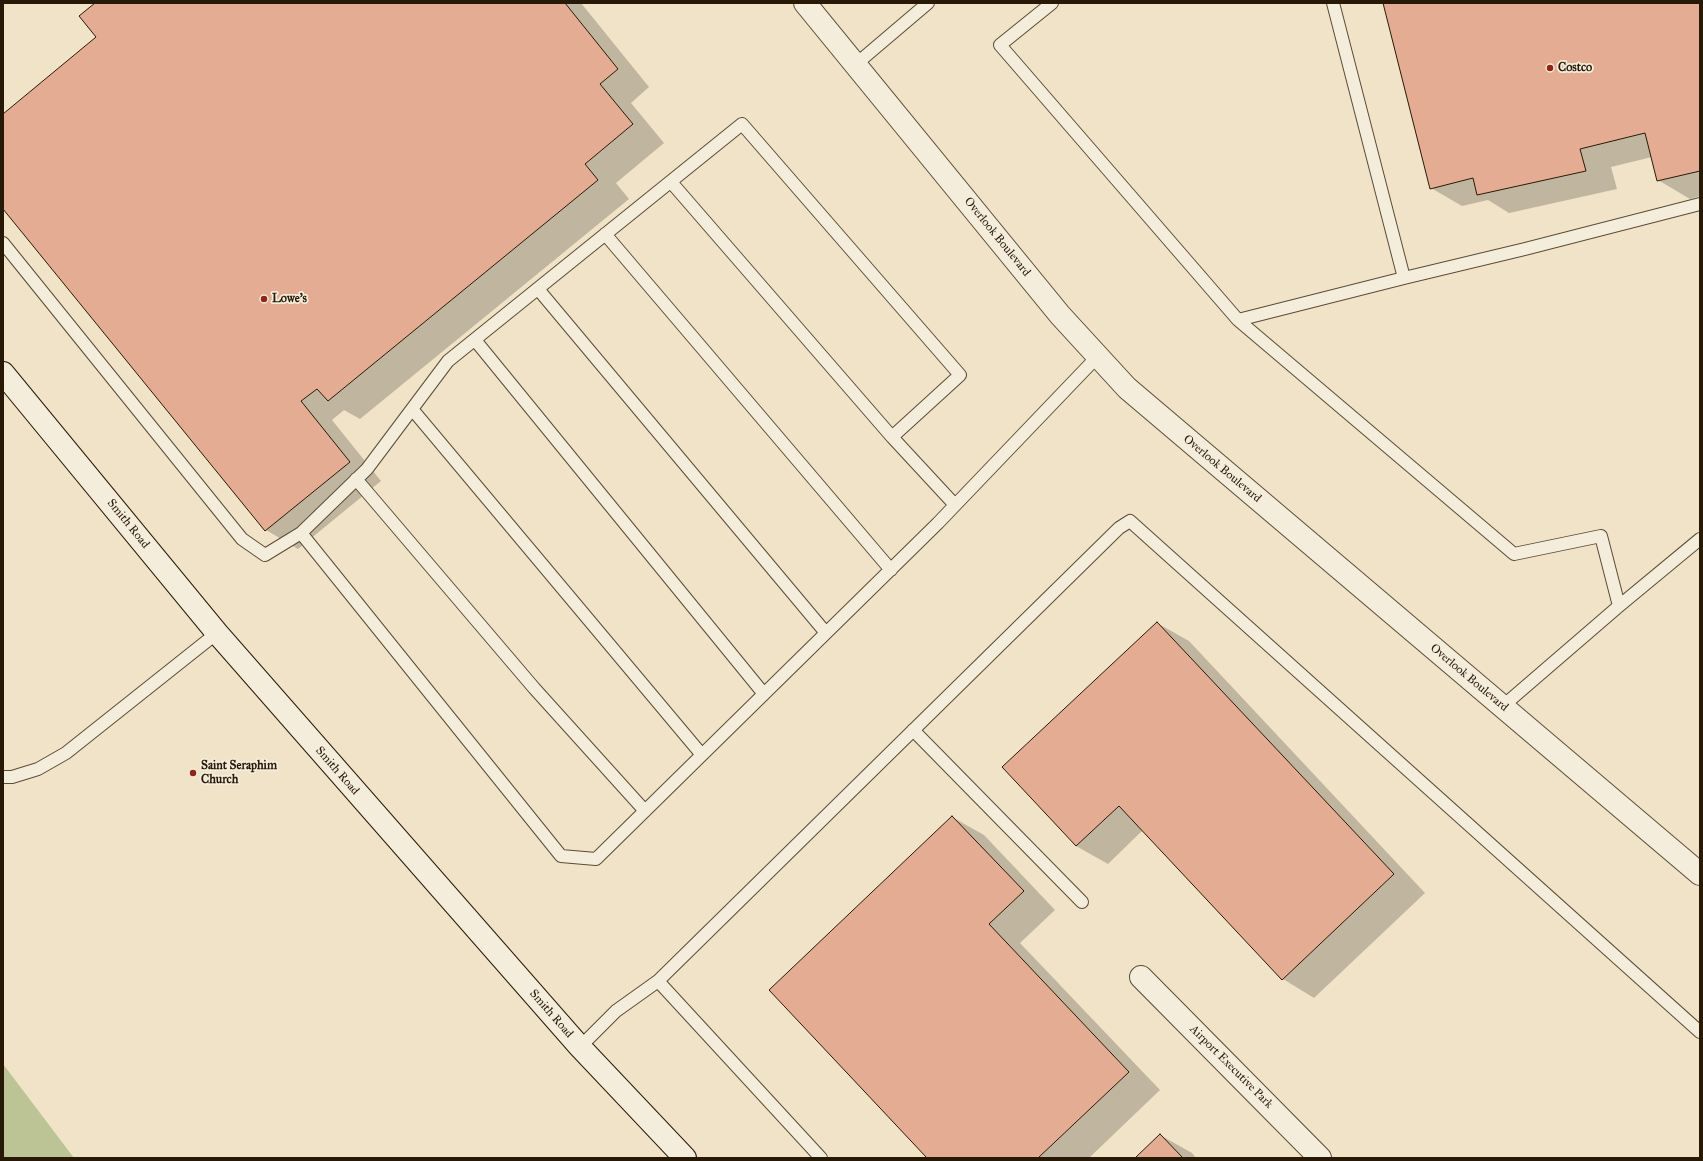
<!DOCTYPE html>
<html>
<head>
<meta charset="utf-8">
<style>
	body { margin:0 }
	#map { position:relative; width:1703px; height:1161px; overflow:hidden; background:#f0e3c7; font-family:"IM FELL Great Primer",serif }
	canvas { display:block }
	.frame { position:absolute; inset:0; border:4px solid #281906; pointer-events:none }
</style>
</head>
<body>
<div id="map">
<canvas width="1703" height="1161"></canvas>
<div class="frame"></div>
</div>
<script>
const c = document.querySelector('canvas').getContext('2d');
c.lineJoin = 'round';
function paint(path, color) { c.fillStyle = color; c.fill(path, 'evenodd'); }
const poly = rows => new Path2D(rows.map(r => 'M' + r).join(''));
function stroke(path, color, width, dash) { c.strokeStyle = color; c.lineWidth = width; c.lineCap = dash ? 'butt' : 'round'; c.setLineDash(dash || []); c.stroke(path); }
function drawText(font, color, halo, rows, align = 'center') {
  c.font = font + ' "IM FELL Great Primer",serif'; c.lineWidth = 3.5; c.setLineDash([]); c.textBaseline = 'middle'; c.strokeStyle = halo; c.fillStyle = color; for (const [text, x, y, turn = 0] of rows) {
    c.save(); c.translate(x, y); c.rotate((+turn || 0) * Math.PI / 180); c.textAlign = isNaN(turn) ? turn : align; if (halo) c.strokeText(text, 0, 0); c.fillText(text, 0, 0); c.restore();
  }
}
paint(poly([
	[3,1064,74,1158,3,1158]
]), '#bcc394');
paint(poly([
	[96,3,581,3,649,87,631,103,664,143,616,183,629,199,360,419,344,410,332,420,381,481,298,549,266,530,3,208,3,115,98,38],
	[1384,3,1700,3,1700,196,1690,199,1658,180,1652,157,1611,167,1617,189,1509,213,1488,200,1462,206,1431,188],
	[1157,623,1189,641,1425,893,1314,998,1283,979,1143,830,1108,864,1076,846],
	[952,817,984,835,1055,910,1020,943,1160,1090,1089,1158,929,1158],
	[1160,1135,1192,1153,1196,1158,1136,1158]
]), '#0003');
const building = poly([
	[95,3,565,3,618,69,600,84,633,124,585,164,598,180,328,401,317,389,301,401,350,462,265,531,3,209,3,114,96,37,79,16,95,3],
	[1383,3,1700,3,1700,171,1657,181,1645,133,1580,149,1586,171,1477,195,1473,178,1430,189,1383,3],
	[1157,622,1394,874,1282,980,1119,806,1076,846,1002,767,1157,622],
	[952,816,1024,891,989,924,1129,1072,1038,1158,927,1158,769,990,952,816],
	[1160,1134,1183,1158,1135,1158,1160,1134]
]);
paint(building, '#e4ac93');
stroke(building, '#281906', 1);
const lane = poly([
	[1052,3,1000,45,1238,320,1404,278,1333,3],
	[855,65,928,3],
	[671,182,892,437],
	[605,234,891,570],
	[3,243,242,539,265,555,301,533],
	[1404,278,1525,249,1700,204],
	[538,289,826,633],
	[1238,320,1514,554,1601,536,1619,606],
	[475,340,764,694],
	[412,409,702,755],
	[356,479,534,688,645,811],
	[955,505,892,437,960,375,742,124,448,361,367,469,301,533,561,856,596,859,938,523,1097,357],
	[1503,706,1619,606,1700,539],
	[913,730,1082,902],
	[3,777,12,777,38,769,66,753,217,633],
	[580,1047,616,1011,658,981],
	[821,1158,658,981,1119,528,1130,521,1700,1032]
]);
const street = poly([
	[805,3,1060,315,1127,388,1700,874],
	[1141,977,1320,1158]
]);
const secondary = poly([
	[3,373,217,633,580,1047,685,1158]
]);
stroke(lane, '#5a4c36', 14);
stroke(street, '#5a4c36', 24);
stroke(secondary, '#281906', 24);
stroke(lane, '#f5eddb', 12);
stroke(street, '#f5eddb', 22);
stroke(secondary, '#f5eddb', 22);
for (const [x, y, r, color] of [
	[1550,68,4,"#8f2418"],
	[264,299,4,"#8f2418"],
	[193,773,4,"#8f2418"]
]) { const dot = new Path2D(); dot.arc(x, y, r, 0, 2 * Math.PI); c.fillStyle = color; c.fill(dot); stroke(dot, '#f5eddb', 1.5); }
drawText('bold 12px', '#281906', '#f5eddb', [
	["Costco",1558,68],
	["Lowe's",272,299],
	["Saint Seraphim",201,766],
	["Church",201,780]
], 'left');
drawText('12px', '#281906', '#f5eddb', [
	["Overlook Boulevard",997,237,51],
	["Overlook Boulevard",1222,469,40],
	["Smith Road",128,524,51],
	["Overlook Boulevard",1469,678,40],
	["Smith Road",337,771,49],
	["Smith Road",551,1014,49],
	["Airport Executive Park",1231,1067,45]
]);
</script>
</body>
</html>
